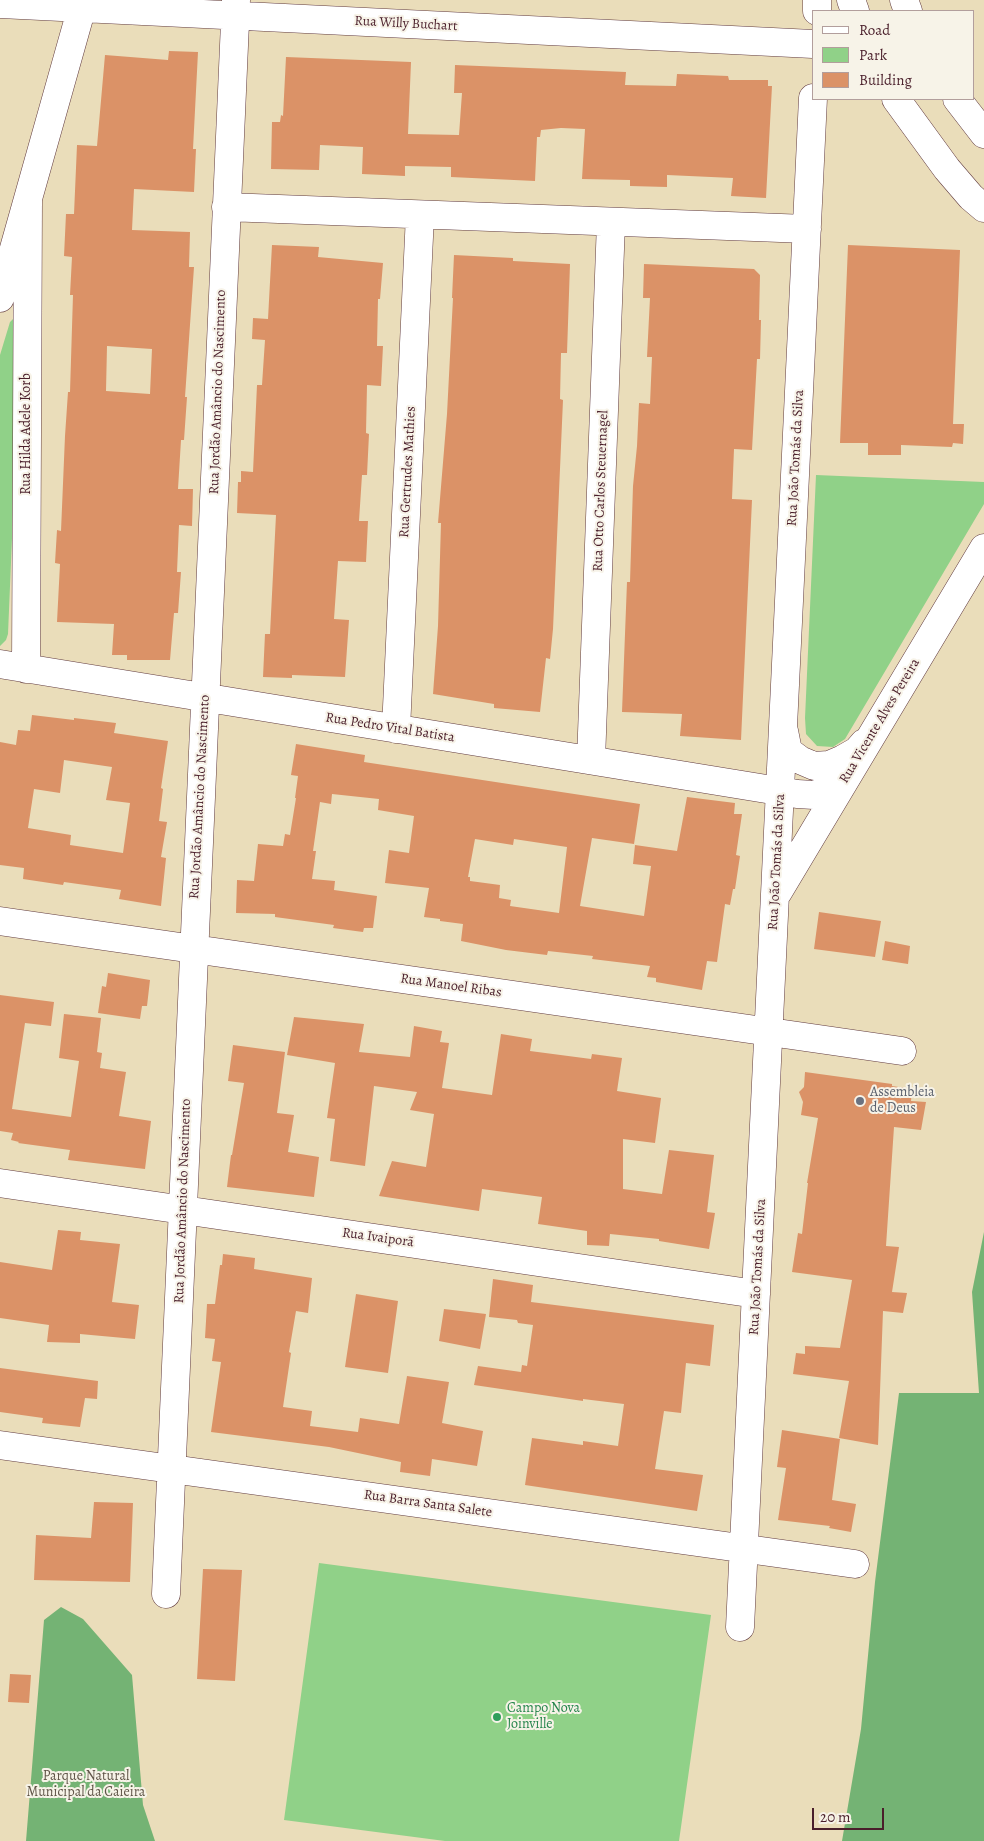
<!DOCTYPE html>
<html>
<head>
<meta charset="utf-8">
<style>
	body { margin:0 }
	#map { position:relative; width:984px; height:1841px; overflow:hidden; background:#eaddba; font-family:Alegreya,serif }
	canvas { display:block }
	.legend { position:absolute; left:812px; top:10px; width:162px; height:90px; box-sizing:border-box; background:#f7f3e8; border:1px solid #b29e9c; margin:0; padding:6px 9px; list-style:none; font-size:15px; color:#4a1f2b }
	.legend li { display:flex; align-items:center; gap:10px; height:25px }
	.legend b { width:25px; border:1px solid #b29e9c }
	.scale { position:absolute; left:812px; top:1808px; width:72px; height:22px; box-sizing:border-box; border:2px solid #4a1f2b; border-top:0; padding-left:6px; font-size:15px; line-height:18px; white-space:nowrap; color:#4a1f2b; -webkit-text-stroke:4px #f7f3e8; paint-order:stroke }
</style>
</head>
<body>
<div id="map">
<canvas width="984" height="1841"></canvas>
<ul class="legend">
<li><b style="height:6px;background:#fff"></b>Road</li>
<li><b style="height:14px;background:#90d188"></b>Park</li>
<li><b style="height:14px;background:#db9267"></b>Building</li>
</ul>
<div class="scale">20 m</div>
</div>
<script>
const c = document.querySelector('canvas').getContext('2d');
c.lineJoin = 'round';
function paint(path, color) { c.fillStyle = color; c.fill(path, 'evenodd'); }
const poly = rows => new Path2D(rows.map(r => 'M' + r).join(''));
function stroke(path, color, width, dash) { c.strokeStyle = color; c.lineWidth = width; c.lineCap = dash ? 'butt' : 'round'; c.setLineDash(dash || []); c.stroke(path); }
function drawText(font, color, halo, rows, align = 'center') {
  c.font = font + ' Alegreya,serif'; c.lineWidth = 4; c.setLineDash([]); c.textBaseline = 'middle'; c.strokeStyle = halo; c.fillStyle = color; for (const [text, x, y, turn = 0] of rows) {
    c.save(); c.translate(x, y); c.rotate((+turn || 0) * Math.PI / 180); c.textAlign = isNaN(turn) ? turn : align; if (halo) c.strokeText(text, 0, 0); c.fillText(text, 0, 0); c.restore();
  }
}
paint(poly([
	[13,319,17,319,21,323,8,634,6,640,0,646,0,355,10,322],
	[816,475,984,482,984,504,845,739,833,747,817,746,806,734,805,718],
	[319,1563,711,1615,679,1841,445,1841,284,1820]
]), '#90d188');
paint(poly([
	[984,1232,984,1841,842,1841,861,1729,875,1582,899,1393,979,1393,972,1292],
	[61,1607,83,1619,132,1675,143,1805,155,1841,26,1841,44,1620]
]), '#74b374');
paint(poly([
	[169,51,198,52,193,149,196,149,194,192,134,189,132,230,190,232,189,267,194,267,185,397,187,397,184,440,181,440,178,489,193,489,192,526,179,525,177,572,181,572,178,613,174,613,170,660,127,660,127,655,112,655,114,624,57,622,60,564,55,563,57,530,61,531,65,436,68,392,70,392,73,295,70,295,72,257,64,256,66,214,74,214,77,145,97,146,105,55,168,60],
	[107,346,152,349,150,394,106,391],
	[286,57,411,62,408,134,459,135,462,93,454,93,455,65,626,72,625,85,676,86,677,74,728,76,729,80,768,80,768,86,772,86,766,198,731,196,733,178,667,175,667,187,630,186,630,180,582,179,585,129,561,128,541,130,540,137,537,137,535,181,451,177,451,167,405,166,405,176,362,174,363,147,320,145,319,170,271,169,272,122,280,122,281,115,283,116],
	[272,245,319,247,318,257,383,263,380,299,378,299,377,346,383,346,381,386,367,385,366,433,369,434,367,475,362,475,359,521,368,521,366,562,338,561,334,619,349,620,345,677,292,675,292,678,263,677,265,634,270,634,276,515,237,513,238,482,241,482,241,471,253,472,257,385,262,385,265,340,252,339,253,318,268,319],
	[848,245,960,250,953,424,964,424,963,444,953,443,952,447,901,445,901,455,868,455,868,443,840,443],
	[454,255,513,258,513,261,570,264,567,353,561,353,560,399,563,400,553,629,550,659,546,658,540,712,494,708,494,704,433,694,438,626,441,523,438,523,447,414,453,298,452,298],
	[644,264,754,269,760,275,759,320,761,320,760,359,757,359,752,450,734,449,732,499,752,500,741,740,680,736,682,714,622,712,627,582,630,582,633,486,637,446,639,403,650,404,652,357,647,357,650,298,643,298],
	[32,715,74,720,74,718,116,723,114,733,168,741,161,788,163,789,159,821,167,822,161,857,166,858,161,906,119,899,121,890,64,882,63,885,23,879,24,868,0,865,0,742,16,745,18,730,30,731],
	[64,760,112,767,106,800,130,803,123,853,70,845,71,835,28,828,34,789,60,793],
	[296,744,365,755,364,762,640,804,634,844,592,838,580,906,644,916,651,866,633,864,635,845,677,851,687,797,735,803,734,814,742,814,736,855,740,856,735,889,733,889,730,905,725,904,717,962,707,961,702,990,656,982,656,978,647,977,650,966,592,959,593,956,548,951,547,955,506,950,461,941,463,924,440,921,440,919,424,917,429,888,385,883,389,850,409,853,414,816,378,810,379,799,332,794,331,804,320,802,313,851,316,851,312,879,335,881,334,890,377,896,373,928,364,928,363,932,333,928,334,925,275,917,275,914,236,913,237,880,254,881,258,844,283,846,285,834,290,835,296,798,295,798,298,776,291,775],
	[475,839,513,845,514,839,567,847,559,913,510,906,511,900,499,898,500,885,470,881,470,877,468,877],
	[819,912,881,921,875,957,814,949],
	[885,941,910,946,908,964,882,960],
	[108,973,150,980,147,1006,142,1006,140,1019,98,1013,102,986,106,987],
	[0,995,54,1002,51,1026,25,1023,12,1109,71,1117,79,1061,59,1058,64,1014,101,1018,97,1052,102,1053,100,1068,126,1072,119,1116,151,1121,145,1169,68,1160,70,1150,18,1143,19,1142,11,1140,13,1133,0,1131],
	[294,1017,364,1024,359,1052,410,1057,414,1026,442,1031,440,1042,449,1043,442,1088,492,1095,501,1034,532,1039,530,1051,591,1059,592,1054,622,1058,617,1091,661,1098,655,1143,623,1139,623,1189,662,1194,669,1150,714,1155,707,1212,715,1213,709,1249,659,1241,659,1239,610,1234,609,1246,587,1245,587,1231,538,1224,542,1197,482,1189,479,1211,379,1196,392,1161,426,1167,434,1114,410,1110,417,1092,374,1086,365,1166,330,1161,335,1119,327,1118,335,1063,287,1055],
	[233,1045,285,1052,277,1113,294,1115,288,1152,319,1157,314,1197,227,1187,231,1155,232,1155,244,1083,228,1081],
	[805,1072,892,1084,892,1086,912,1089,911,1101,926,1102,921,1130,894,1127,886,1246,899,1247,892,1292,907,1293,903,1313,883,1311,878,1445,839,1438,849,1381,793,1374,796,1353,805,1354,805,1346,840,1348,852,1280,792,1272,798,1233,802,1234,808,1183,807,1183,818,1118,801,1115,803,1102,799,1092,804,1087],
	[58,1230,81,1232,80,1240,120,1244,112,1302,139,1305,135,1339,80,1334,80,1343,47,1342,49,1325,0,1318,0,1262,52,1270],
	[223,1254,255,1258,254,1269,312,1278,308,1313,296,1311,289,1352,291,1353,283,1407,312,1411,310,1426,358,1432,360,1418,399,1424,407,1376,449,1382,442,1423,483,1431,477,1466,432,1459,430,1476,400,1472,401,1462,329,1447,211,1432,221,1362,212,1361,215,1339,205,1338,207,1304,215,1304,220,1265,222,1265],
	[493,1279,533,1285,531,1302,714,1325,710,1366,686,1363,681,1413,664,1411,655,1469,703,1475,697,1511,525,1485,532,1438,583,1445,583,1441,618,1446,624,1404,583,1399,583,1401,474,1385,478,1366,521,1372,522,1365,527,1366,533,1325,518,1323,517,1320,489,1317],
	[356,1294,398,1301,388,1373,345,1367],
	[444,1309,486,1314,480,1349,439,1341],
	[0,1368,98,1381,97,1399,85,1398,80,1427,42,1423,43,1418,0,1412],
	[782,1430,840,1439,832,1500,856,1504,851,1532,829,1528,830,1526,778,1520,786,1468,777,1467],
	[94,1502,133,1503,130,1582,34,1580,36,1535,91,1538],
	[203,1569,242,1570,235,1681,197,1679],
	[10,1674,31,1675,29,1703,8,1702]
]), '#db9267');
const minor = poly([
	[851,0,855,11],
	[904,0,908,11],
	[0,4,813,44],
	[817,11,817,0],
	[896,99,947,169,971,197,984,208],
	[957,99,984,134],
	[226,207,807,229],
	[0,298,84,0],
	[0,664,797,794,814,795,831,789,845,779],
	[26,669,28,200],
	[396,729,420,215],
	[784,731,788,751,800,760,814,766,829,765,843,759,857,751,864,743],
	[591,760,611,222],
	[778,892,984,548],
	[0,921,902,1051],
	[0,1183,756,1294],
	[0,1445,855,1564],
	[166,1594,236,0],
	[740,1627,813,98]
]);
stroke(minor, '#623c40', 29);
stroke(minor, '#fff', 28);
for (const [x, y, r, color] of [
	[860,1101,5,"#6b7280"],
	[497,1717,5,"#2e9e5b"]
]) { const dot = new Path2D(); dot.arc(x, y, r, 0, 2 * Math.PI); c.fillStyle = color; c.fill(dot); stroke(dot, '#f7f3e8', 2); }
drawText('14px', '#4a1f2b', '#f7f3e8', [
	["Rua Willy Buchart",406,24,3],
	["Rua Jordão Amâncio do Nascimento",218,392,-88],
	["Rua Hilda Adele Korb",27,434,-90],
	["Rua João Tomás da Silva",796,458,-87],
	["Rua Gertrudes Mathies",408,472,-87],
	["Rua Otto Carlos Steuernagel",601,491,-88],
	["Rua Vicente Alves Pereira",880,721,-59],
	["Rua Pedro Vital Batista",390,728,9],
	["Rua Jordão Amâncio do Nascimento",200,797,-87],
	["Rua João Tomás da Silva",777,862,-87],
	["Rua Manoel Ribas",451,986,8],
	["Rua Jordão Amâncio do Nascimento",183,1201,-88],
	["Rua Ivaiporã",378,1238,8],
	["Rua João Tomás da Silva",758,1267,-87],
	["Rua Barra Santa Salete",428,1504,8]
]);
drawText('14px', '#5b616d', '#f7f3e8', [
	["Assembleia",870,1093],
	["de Deus",870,1109]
], 'left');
drawText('14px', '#27864d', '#f7f3e8', [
	["Campo Nova",507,1709],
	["Joinville",507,1725]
], 'left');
drawText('14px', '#5f5447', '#f7f3e8', [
	["Parque Natural",86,1777],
	["Municipal da Caieira",86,1793]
]);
</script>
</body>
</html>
